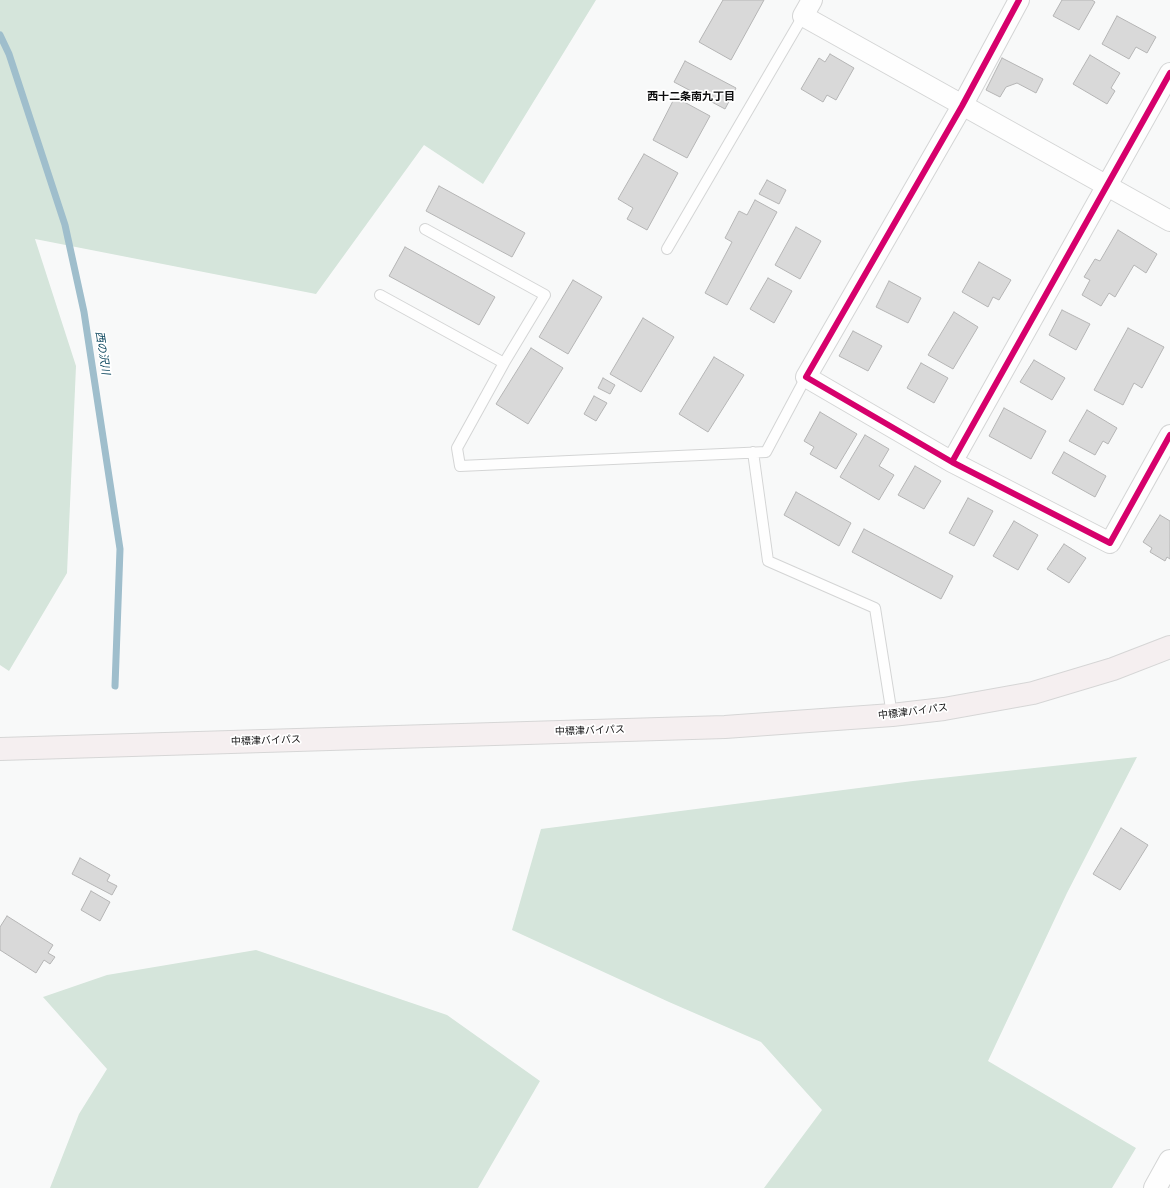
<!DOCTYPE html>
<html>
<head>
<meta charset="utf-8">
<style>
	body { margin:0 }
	canvas { display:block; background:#f8f9f9 }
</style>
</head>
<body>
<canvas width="1170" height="1188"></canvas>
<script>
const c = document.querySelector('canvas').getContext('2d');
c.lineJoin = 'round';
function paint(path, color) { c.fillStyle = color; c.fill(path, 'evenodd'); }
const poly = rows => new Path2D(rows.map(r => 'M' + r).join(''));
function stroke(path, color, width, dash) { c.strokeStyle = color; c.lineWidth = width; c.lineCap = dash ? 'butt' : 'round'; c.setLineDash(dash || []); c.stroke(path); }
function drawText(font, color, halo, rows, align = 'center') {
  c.font = font + ' Signika,"Noto Sans JP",sans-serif'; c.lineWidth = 3.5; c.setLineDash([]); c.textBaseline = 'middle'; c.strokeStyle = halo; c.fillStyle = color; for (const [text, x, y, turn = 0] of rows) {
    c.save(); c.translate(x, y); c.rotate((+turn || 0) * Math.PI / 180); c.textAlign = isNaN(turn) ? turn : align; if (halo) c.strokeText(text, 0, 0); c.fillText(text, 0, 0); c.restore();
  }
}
paint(poly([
	[0,0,596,0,483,184,424,145,316,294,35,239,76,366,67,573,9,671,0,665],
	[1137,757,1067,893,988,1061,1136,1148,1112,1188,764,1188,822,1110,761,1042,669,1002,512,930,541,829,913,781],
	[256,950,447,1015,540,1081,478,1188,50,1188,79,1114,107,1069,43,997,107,975]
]), '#d5e5db');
stroke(poly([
	[0,35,9,54,65,225,84,312,120,549,115,686]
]), '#9fbecc', 7);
const building = poly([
	[723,0,764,0,731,60,699,42,723,0],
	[1062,0,1092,0,1095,2,1079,30,1053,16,1062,0],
	[1117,16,1156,37,1147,53,1136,47,1129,59,1102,44,1117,16],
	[830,54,854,68,836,100,827,95,823,102,801,89,819,58,825,62,830,54],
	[1090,55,1120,73,1111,88,1115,91,1107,104,1073,84,1090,55],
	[1002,58,1043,79,1036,93,1017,83,1006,87,1000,97,986,90,1002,58],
	[685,61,736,88,725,109,674,82,685,61],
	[675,97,710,116,687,158,653,140,675,97],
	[644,154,678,173,647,230,627,219,633,208,618,199,644,154],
	[767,180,786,190,779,204,759,194,767,180],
	[439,186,525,233,512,257,426,211,439,186],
	[755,200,777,212,727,305,705,293,732,242,725,238,739,211,747,215,755,200],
	[796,227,821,241,800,279,775,265,796,227],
	[1118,230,1157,254,1146,273,1134,265,1115,297,1109,293,1101,306,1082,295,1090,280,1084,277,1095,259,1100,261,1118,230],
	[405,247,495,297,479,325,389,276,405,247],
	[979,262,1011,280,999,300,993,297,988,307,962,292,979,262],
	[768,278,792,291,774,323,750,309,768,278],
	[573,280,602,297,568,354,539,337,573,280],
	[889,281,921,298,908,323,876,307,889,281],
	[1062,310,1090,324,1076,350,1049,335,1062,310],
	[954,312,978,327,953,369,928,355,954,312],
	[643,318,674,337,641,392,610,374,643,318],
	[1128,328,1164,347,1142,388,1134,383,1123,405,1094,390,1128,328],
	[853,331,882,346,868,371,839,356,853,331],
	[531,348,563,368,528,424,496,404,531,348],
	[714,357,744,375,708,432,679,414,714,357],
	[1034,360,1065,378,1052,400,1020,382,1034,360],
	[921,363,948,378,934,403,907,388,921,363],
	[603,378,615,385,610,394,598,388,603,378],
	[594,396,607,403,596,421,584,414,594,396],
	[1004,408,1046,431,1031,459,989,436,1004,408],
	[1087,410,1117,428,1108,444,1103,441,1095,455,1069,441,1087,410],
	[820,412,857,434,836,469,810,454,814,447,804,441,820,412],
	[865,435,889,449,879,466,894,475,879,500,840,477,865,435],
	[1064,452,1106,476,1095,497,1052,473,1064,452],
	[915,466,941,481,924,509,898,495,915,466],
	[796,492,851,523,839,546,784,515,796,492],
	[968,498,993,511,974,546,949,533,968,498],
	[1160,515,1170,521,1170,559,1167,557,1165,561,1150,552,1152,548,1143,542,1160,515],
	[1014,521,1038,535,1018,570,993,556,1014,521],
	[864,529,953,576,941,599,852,552,864,529],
	[1064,544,1086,558,1069,583,1047,569,1064,544],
	[1121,828,1148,845,1120,890,1093,874,1121,828],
	[80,858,110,875,107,881,117,886,112,895,72,874,80,858],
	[91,891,110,902,100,921,81,910,91,891],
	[7,916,53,945,48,953,55,957,50,964,44,960,36,973,0,950,0,927,7,916]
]);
paint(building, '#d9d9d9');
stroke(building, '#b5b5b5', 1);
const lane = poly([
	[425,229,545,295,504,363,457,448,460,466,766,452,806,377],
	[667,249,803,16],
	[380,295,504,363],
	[753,452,768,561,875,608,892,715]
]);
const street = poly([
	[812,0,803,16,1170,221],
	[1170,73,952,462,1110,543,1170,435],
	[952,462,806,377,962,106,1019,0]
]);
const secondary = poly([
	[1155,1188,1170,1161]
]);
const highway = poly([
	[0,749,725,727,892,715,944,709,1033,693,1113,669,1170,647]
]);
stroke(lane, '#d4d5d5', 12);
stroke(street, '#d4d5d5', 22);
stroke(secondary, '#d4d5d5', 24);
stroke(highway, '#d6d6d6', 24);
stroke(lane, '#fefefe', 10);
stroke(street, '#fefefe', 20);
stroke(secondary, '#fefefe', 22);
stroke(highway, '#f5eff0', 22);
stroke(poly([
	[1170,73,952,462,1110,543,1170,435],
	[952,462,806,377,962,106,1019,0]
]), '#d6006c', 6);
drawText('10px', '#0d0d0e', '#fff', [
	["中標津バイパス",913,712,-7],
	["中標津バイパス",590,731,-2],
	["中標津バイパス",266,741,-2]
]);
drawText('bold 11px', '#0d0d0e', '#fff', [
	["西十二条南九丁目",691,97]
]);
drawText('italic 11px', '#0b465d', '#fff', [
	["西の沢川",102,353,81]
]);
</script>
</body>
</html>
